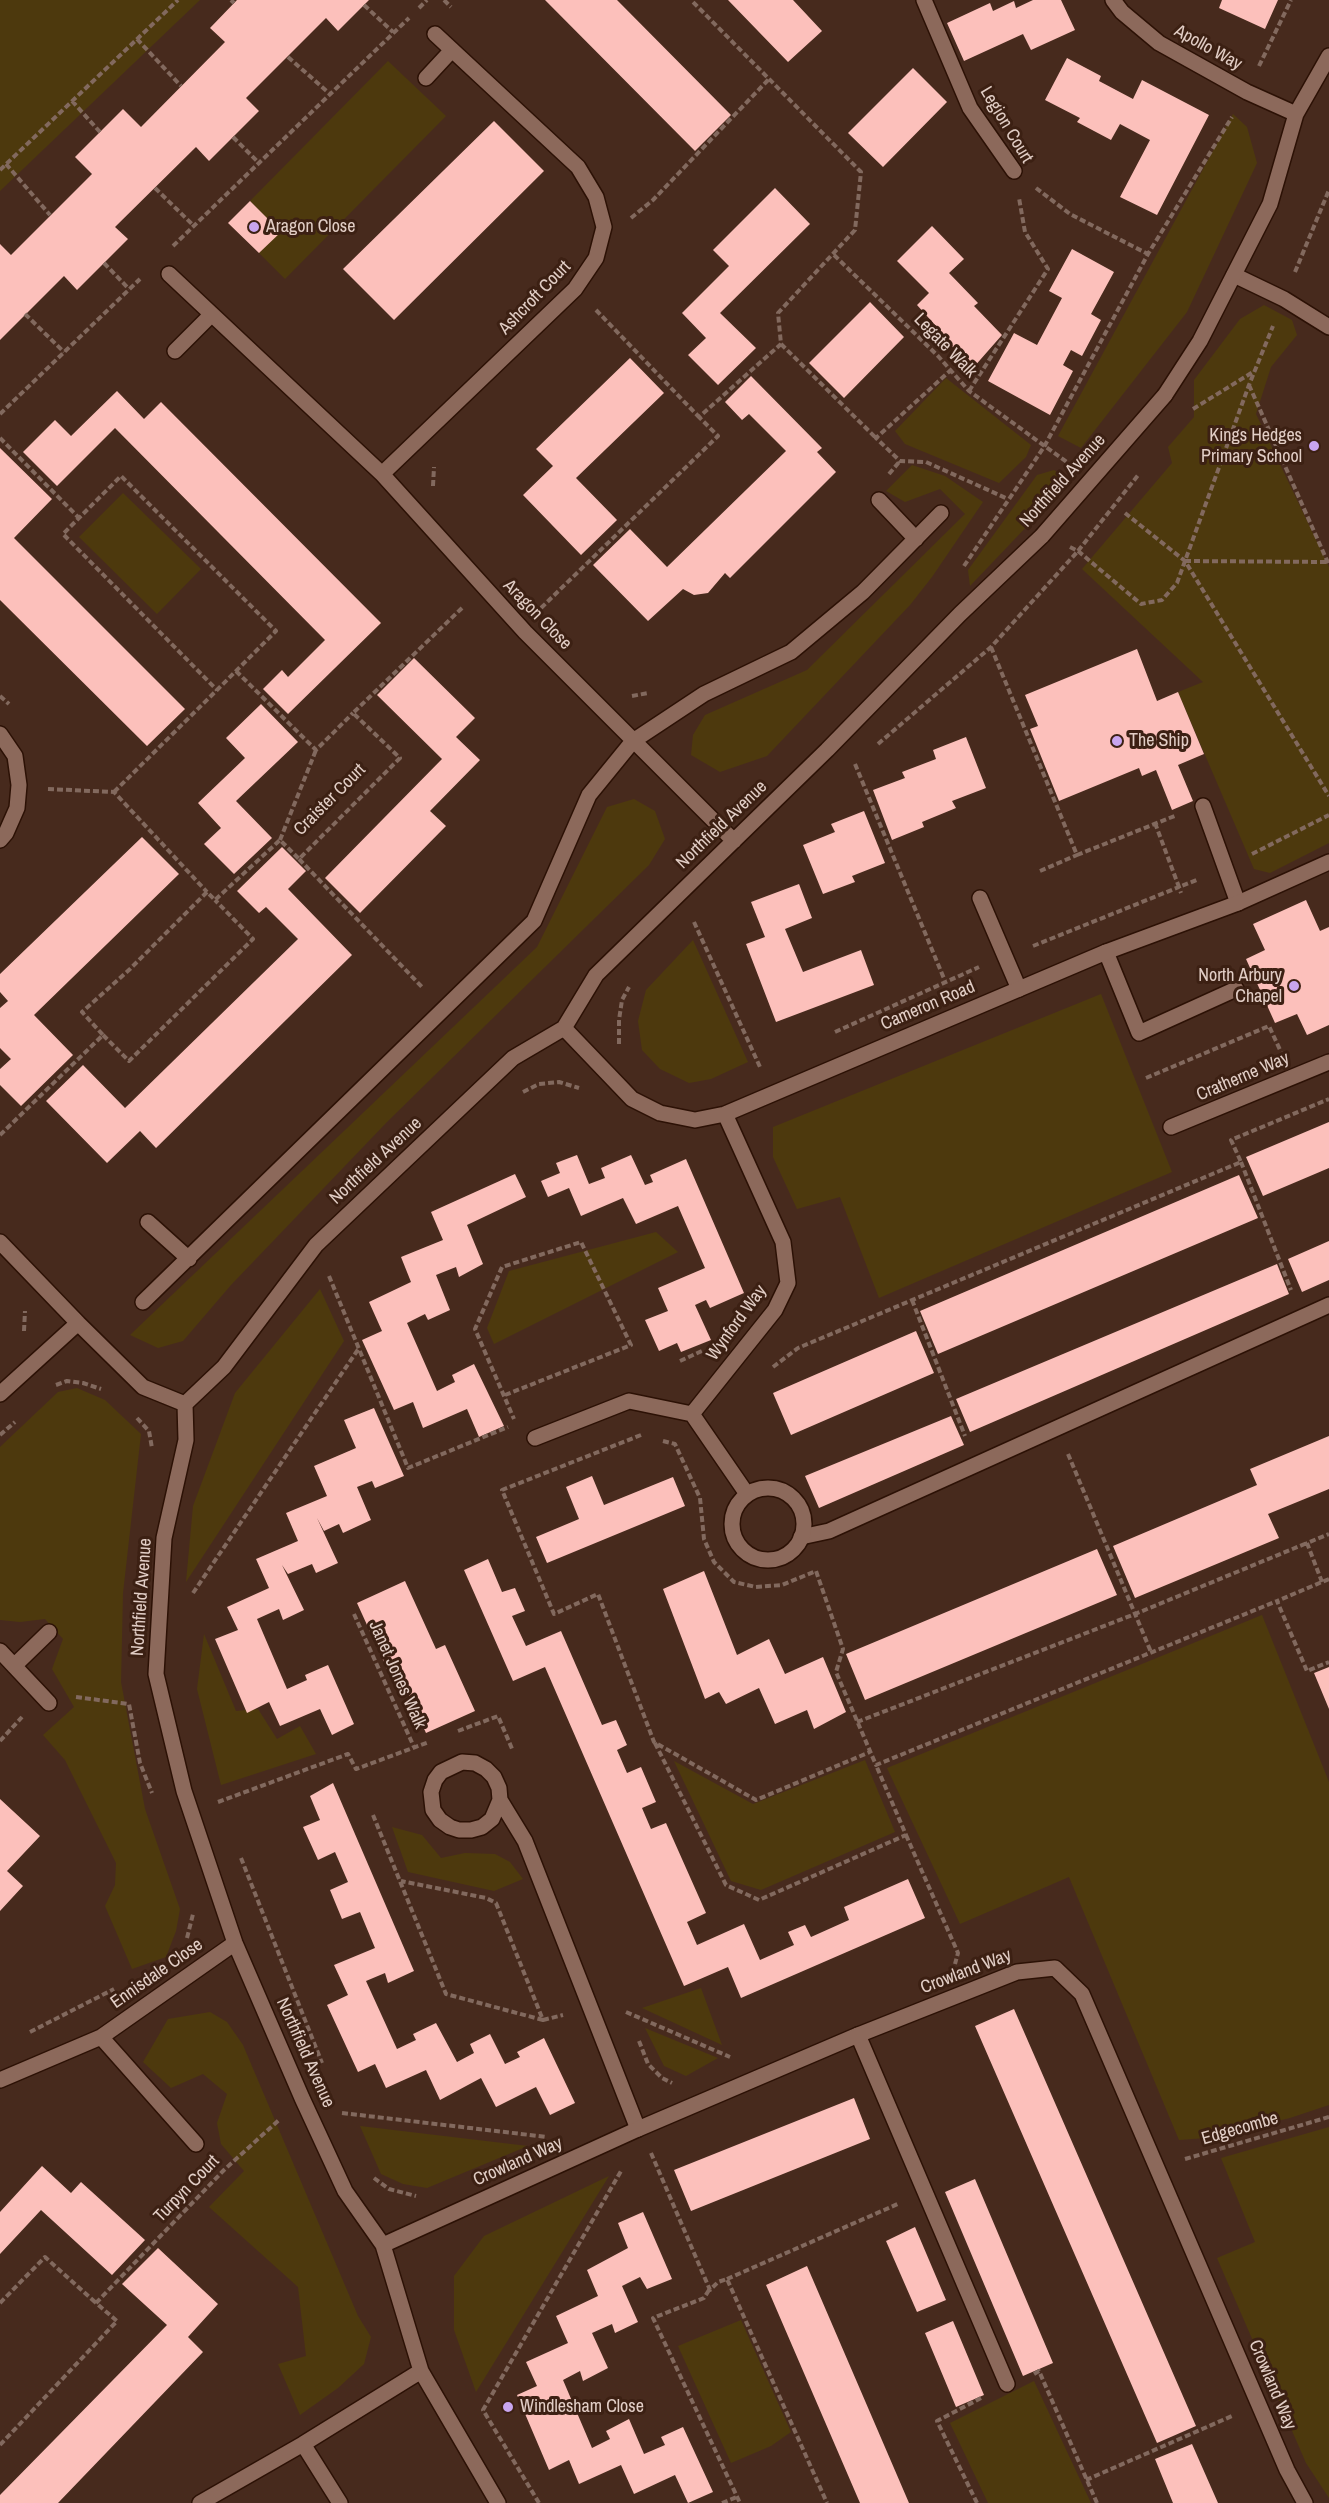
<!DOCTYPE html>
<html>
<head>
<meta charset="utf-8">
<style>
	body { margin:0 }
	canvas { display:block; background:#472a1d }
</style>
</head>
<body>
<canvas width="1329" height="2503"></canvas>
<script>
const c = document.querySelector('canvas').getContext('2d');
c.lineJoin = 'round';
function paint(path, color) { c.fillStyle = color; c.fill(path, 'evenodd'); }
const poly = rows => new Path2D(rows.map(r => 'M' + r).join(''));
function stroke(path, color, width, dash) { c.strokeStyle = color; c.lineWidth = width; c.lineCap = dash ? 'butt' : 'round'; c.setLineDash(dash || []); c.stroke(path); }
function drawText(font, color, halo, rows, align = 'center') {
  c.font = font + ' "Archivo Narrow",sans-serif'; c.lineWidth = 6; c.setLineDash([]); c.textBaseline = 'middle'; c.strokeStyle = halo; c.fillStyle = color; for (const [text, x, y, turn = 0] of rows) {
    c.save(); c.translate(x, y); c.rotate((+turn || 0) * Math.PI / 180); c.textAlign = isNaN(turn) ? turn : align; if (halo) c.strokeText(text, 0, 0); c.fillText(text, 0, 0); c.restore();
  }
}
paint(poly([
	[0,0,200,0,0,191],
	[388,61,446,116,285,279,259,253,280,232,250,201],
	[1233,114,1247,127,1257,163,1187,312,1081,448,1058,436],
	[1264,305,1292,320,1297,335,1271,367,1256,414,1329,567,1329,843,1270,873,1254,869,1178,692,1203,682,1082,569,1172,463,1168,447,1194,417,1194,380,1240,319],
	[946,378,1031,445,1026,457,999,483,905,444,895,431],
	[912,465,945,476,983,502,932,577,910,605,767,756,720,772,691,755,693,735,705,715,807,670,965,514,940,489,905,502,886,491],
	[1054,470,1070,481,970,586,968,570,1037,475],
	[123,493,201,569,157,614,79,537],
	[634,799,655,811,665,839,649,865,387,1122,231,1285,183,1341,158,1348,130,1335,537,947,607,807],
	[693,940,748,1062,711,1079,689,1083,660,1069,642,1050,638,1021,646,990],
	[1101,994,1172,1172,879,1298,840,1197,797,1209,773,1157,773,1127],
	[656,1232,678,1252,494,1344,487,1328,509,1271],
	[320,1289,344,1341,186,1582,193,1506,235,1393],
	[77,1388,105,1400,141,1434,123,1593,121,1682,145,1809,180,1909,176,1931,166,1957,132,1969,105,1906,115,1885,116,1863,65,1760,43,1735,74,1707,52,1669,63,1639,45,1619,20,1622,0,1620,0,1447,58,1392],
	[1262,1615,1329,1782,1329,2105,1290,2118,1206,2138,1179,2140,1069,1877,960,1924,887,1768],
	[204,1634,236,1711,258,1709,277,1739,300,1726,316,1754,221,1785,197,1689],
	[865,1760,895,1832,761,1890,731,1881,674,1761,753,1804],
	[392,1827,422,1835,441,1858,465,1853,495,1854,510,1862,523,1879,494,1891,408,1872],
	[701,1988,722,2045,642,2008],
	[210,2012,227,2022,243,2045,358,2316,371,2337,364,2364,338,2388,300,2415,278,2364,306,2356,298,2287,209,2207,244,2171,221,2144,217,2123,227,2094,203,2074,171,2088,143,2062,168,2019],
	[645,2028,718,2058,686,2076,664,2066],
	[360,2126,528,2146,427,2188,403,2184,381,2174],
	[1329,2127,1329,2498,1306,2463,1217,2258,1255,2242,1221,2158],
	[609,2176,476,2392,454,2330,454,2276,484,2236],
	[741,2320,791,2432,771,2446,731,2463,678,2346],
	[1034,2381,1091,2503,988,2503,950,2423]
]), '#4d390d');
paint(poly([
	[237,0,369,0,338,31,326,18,246,98,259,111,209,161,196,147,115,227,128,239,77,290,64,276,0,340,0,244,11,255,92,174,75,157,123,109,141,127,225,42,210,28],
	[545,0,617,0,731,115,695,151],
	[728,0,793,0,822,31,788,62],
	[1033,0,1061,0,1075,30,1031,50,1023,34,964,61,947,23,990,3,993,11,1014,1,1016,8],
	[1222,0,1278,0,1265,29,1219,8],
	[1067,58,1101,76,1099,81,1133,99,1142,80,1209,115,1157,215,1120,197,1150,140,1120,124,1111,140,1077,122,1080,118,1045,100],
	[913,68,947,102,883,167,848,133],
	[494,121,544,171,394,320,343,269],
	[775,188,810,224,720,313,756,348,718,385,688,355,706,338,682,313,729,266,713,250],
	[250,201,281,232,259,253,228,223],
	[932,226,964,259,949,273,978,303,974,306,1002,335,973,368,943,337,945,336,917,305,929,293,897,261],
	[1072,249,1114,272,1091,314,1101,320,1082,356,1071,350,1063,365,1073,371,1050,415,988,381,1014,333,1037,345,1062,298,1049,291],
	[870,302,904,337,844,398,809,363],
	[630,358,664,393,576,478,617,520,581,555,523,495,553,466,536,449],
	[751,376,822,448,817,452,836,472,730,578,725,573,708,593,694,595,683,589,648,621,593,565,630,529,667,567,786,451,749,414,742,420,725,402],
	[117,391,144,419,161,402,381,623,288,714,263,689,282,670,288,677,325,640,115,428,57,486,23,452,55,420,71,436],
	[0,448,52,499,14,538,185,709,147,746,0,600],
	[1137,649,1157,701,1178,692,1204,754,1178,765,1193,801,1172,810,1156,770,1142,776,1139,768,1059,801,1030,729,1038,726,1025,695],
	[414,658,475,718,456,737,480,760,430,811,446,826,360,913,325,878,442,759,377,695],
	[261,704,298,742,236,801,272,838,234,874,204,844,221,828,198,803,245,758,226,738],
	[966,737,986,788,952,801,956,808,922,822,924,827,892,840,873,790,905,778,902,772,936,759,933,750],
	[864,811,885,863,852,876,855,882,823,894,803,845,835,832,831,824],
	[142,837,179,874,34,1015,73,1055,21,1106,0,1085,0,1069,11,1059,0,1048,0,1008,8,1001,0,992,0,974],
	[282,847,306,871,288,889,352,955,156,1148,140,1131,107,1163,46,1101,83,1065,125,1108,298,939,266,907,259,913,237,891],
	[799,884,812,918,785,929,803,972,861,950,874,985,776,1022,746,944,765,937,751,902],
	[1306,900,1320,931,1329,927,1329,1025,1307,1035,1297,1014,1275,1023,1246,959,1265,950,1253,924],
	[1329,1122,1329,1168,1263,1196,1246,1157],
	[577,1155,589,1184,605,1178,601,1168,631,1155,645,1185,653,1182,650,1175,686,1159,744,1293,710,1308,706,1300,695,1305,711,1340,681,1352,677,1343,659,1351,645,1320,668,1311,658,1288,705,1268,678,1206,636,1224,623,1198,581,1216,569,1188,548,1197,541,1181,560,1173,556,1163],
	[515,1174,526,1197,467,1225,483,1264,459,1277,456,1267,436,1275,450,1310,428,1320,425,1314,407,1323,437,1391,455,1382,452,1375,474,1364,504,1426,479,1437,467,1409,423,1428,413,1402,394,1410,362,1340,382,1331,369,1302,411,1282,401,1257,443,1240,431,1212],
	[1239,1175,1258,1218,938,1354,920,1311],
	[1329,1241,1329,1280,1302,1292,1288,1259],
	[1277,1264,1289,1294,970,1432,956,1399],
	[916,1331,934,1373,791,1435,773,1393],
	[374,1408,404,1476,375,1488,372,1481,357,1487,371,1520,343,1533,339,1524,324,1531,317,1518,338,1563,316,1573,312,1564,288,1574,282,1565,304,1610,283,1620,279,1609,257,1619,287,1689,307,1680,305,1675,328,1665,354,1724,332,1735,320,1709,280,1726,269,1702,247,1713,215,1639,238,1630,227,1607,269,1588,256,1559,298,1541,286,1513,327,1496,314,1466,356,1448,344,1420],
	[951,1416,964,1445,819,1508,805,1476],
	[1329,1436,1329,1489,1268,1514,1279,1538,1135,1598,1113,1546,1257,1485,1250,1469],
	[592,1476,604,1505,673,1477,685,1506,547,1563,536,1537,579,1519,566,1487],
	[1097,1549,1117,1595,865,1700,846,1654],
	[488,1559,502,1592,515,1588,525,1611,512,1616,526,1646,561,1631,602,1725,616,1720,627,1745,617,1750,627,1773,641,1767,656,1802,642,1808,651,1829,666,1823,706,1913,687,1922,697,1945,744,1924,760,1960,794,1945,788,1932,805,1925,811,1937,849,1920,844,1907,908,1879,925,1918,741,1998,728,1967,684,1986,545,1667,513,1681,464,1570],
	[704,1571,737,1655,769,1639,785,1674,823,1657,846,1712,814,1729,807,1710,775,1724,759,1688,726,1704,719,1692,705,1699,663,1589],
	[405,1581,436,1649,445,1645,475,1711,426,1733,396,1667,388,1671,357,1603],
	[1329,1667,1329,1709,1314,1673],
	[333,1783,414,1971,388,1983,385,1973,366,1981,397,2049,416,2040,413,2034,436,2023,457,2062,474,2053,470,2044,490,2034,505,2064,520,2057,517,2052,544,2038,575,2103,550,2115,536,2087,496,2107,481,2078,440,2100,426,2070,386,2088,375,2064,358,2072,327,2005,348,1995,334,1965,375,1948,360,1912,342,1919,330,1890,348,1882,335,1852,318,1860,303,1827,320,1820,310,1796],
	[0,1799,40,1836,7,1871,23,1886,0,1911],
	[1014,2009,1196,2426,1157,2443,975,2026],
	[854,2098,870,2139,691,2211,674,2170],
	[42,2166,71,2193,81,2182,145,2240,112,2275,41,2210,0,2254,0,2212],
	[975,2179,1053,2363,1023,2376,945,2192],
	[643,2212,672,2279,647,2289,640,2277,622,2286,638,2322,615,2333,612,2324,592,2333,608,2368,583,2381,580,2371,563,2380,592,2448,610,2439,606,2431,629,2419,644,2454,665,2445,661,2437,683,2427,713,2492,688,2503,675,2475,634,2494,621,2465,579,2484,569,2460,549,2470,517,2395,537,2386,526,2362,568,2343,556,2316,598,2296,587,2270,628,2248,618,2223],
	[915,2227,946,2300,917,2312,886,2241],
	[158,2248,218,2304,188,2337,203,2352,58,2503,0,2503,0,2495,167,2325,122,2284],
	[807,2266,909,2503,860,2503,766,2285],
	[953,2321,984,2395,956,2407,925,2333],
	[1192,2444,1218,2503,1173,2503,1155,2459]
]), '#fcc0bb');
const service = poly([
	[1234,275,1284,299,1329,327],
	[1203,806,1238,903],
	[980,898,1019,989],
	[1106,952,1139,1033,1236,989],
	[801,1537,829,1531,1329,1305],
	[500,1800,492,1819,482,1827,471,1830,459,1830,450,1827,440,1820,433,1810,431,1792,435,1780,441,1772,462,1762,475,1763,486,1769,494,1777,499,1788,500,1800,525,1841,638,2129],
	[858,2035,1007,2384]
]);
const minor = poly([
	[924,0,970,108,1014,171],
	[1113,0,1122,12,1159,43,1247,92,1296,114],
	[426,78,452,50],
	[169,274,382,474,525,632,734,841],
	[175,351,211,315],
	[1165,395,1200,341,1270,204,1296,114,1329,56],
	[382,474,575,289,596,258,604,227,596,197,578,167,435,34],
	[879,500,916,539],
	[0,734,15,756,19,785,17,808,6,833,0,840],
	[564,1028,632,1099,660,1113,695,1120,725,1114,1106,952,1238,903,1329,862],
	[1171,1127,1329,1062],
	[148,1222,189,1259],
	[0,1242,78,1323],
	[143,1302,534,921,589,795,633,741,704,694,791,652,863,592,941,513],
	[0,1394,78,1323,143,1387,185,1404],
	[692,1414,747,1494],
	[535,1438,629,1401,692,1414,775,1310,788,1283,783,1242,725,1114],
	'732 1524a36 36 0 1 1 72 0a36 36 0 1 1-72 0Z',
	[0,1651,49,1703],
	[14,1666,49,1632],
	[101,2037,196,2144],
	[0,2080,101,2037,235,1943],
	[383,2245,638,2129,858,2035,1017,1972,1055,1968,1082,1994,1287,2470,1305,2503],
	[303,2444,340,2503],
	[200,2503,303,2444,421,2371],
	[498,2503,421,2371,383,2245,345,2191,302,2098,235,1943,184,1791,156,1674,164,1538,186,1440,185,1404,224,1367,316,1245,513,1058,564,1028,596,975,827,750,960,614,1042,536]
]);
stroke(service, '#2c1105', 18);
stroke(minor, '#2c1105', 18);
stroke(poly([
	[231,0,234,3],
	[444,0,451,7],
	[364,5,393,32],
	[419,8,427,0],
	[137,39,181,86],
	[288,57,330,94],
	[1259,66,1291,0],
	[72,101,100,132],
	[233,137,259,163],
	[6,164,50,215],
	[0,170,178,0],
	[155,188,194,226],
	[1036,188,1070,214,1148,254],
	[631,218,653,200,769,79],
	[173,246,409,18],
	[834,255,938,356,969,391,1068,463],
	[104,263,129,289],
	[1295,272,1329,190],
	[596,310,699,417],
	[25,314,64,352],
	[781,344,876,438],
	[952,369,876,438,900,461,926,462,1008,499],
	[1249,385,1329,565],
	[969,391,1048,269,1025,232,1019,198],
	[1193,409,1253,372],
	[0,414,140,279],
	[0,438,79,518],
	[889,474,900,461],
	[433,486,434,467],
	[1125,513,1185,561,1329,796],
	[1070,547,1078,551,1141,604,1162,600,1177,583,1249,385,1273,326],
	[1185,561,1328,562],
	[964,566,1044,447,1148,254,1232,117],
	[541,608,718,436,699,417,781,344,778,313,855,230,861,172,691,0],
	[991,647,1077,855,1177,815],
	[236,671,316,750,353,713],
	[0,696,9,704],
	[632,696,648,693],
	[878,744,991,647,1078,551],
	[855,764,945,981],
	[48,789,114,792,207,892],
	[114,792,217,690,276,631,121,476,63,534,217,690],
	[1155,823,1179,887,1199,879],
	[280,840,316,750],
	[1252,854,1329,815],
	[299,859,423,988],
	[1040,871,1077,855],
	[694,922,760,1067],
	[1033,946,1179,887,1181,893],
	[835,1032,979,967],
	[103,1035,129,1061,253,939,215,900],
	[619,1044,619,1020,622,1000,629,987],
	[1146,1078,1269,1026,1281,1052],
	[523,1092,539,1084,559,1082,579,1088],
	[0,1135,103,1035,82,1012,130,969,207,892,215,900,280,840,299,859,400,758,353,713,463,607],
	[1241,1162,1291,1290],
	[329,1276,408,1468,508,1427],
	[912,1300,965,1436],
	[24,1331,25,1311],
	[680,1361,704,1350],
	[773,1367,798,1348,1241,1162,1231,1140,1329,1099],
	[56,1385,67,1381,83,1383,101,1389],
	[505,1395,631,1345,581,1242,502,1267,475,1329,514,1419],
	[137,1418,149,1431,152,1448],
	[0,1435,15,1422],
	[641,1435,502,1490,554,1614,598,1594,654,1742,756,1800,870,1752],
	[663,1441,675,1444,700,1498,704,1539,714,1562,734,1582,756,1587,782,1585,816,1571,843,1649,836,1672,876,1765,1277,1601],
	[1068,1454,1151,1652],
	[1329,1579,1277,1601,1307,1671,1329,1662],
	[1322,1582,1307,1543,1329,1534],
	[193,1593,359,1348],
	[354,1614,414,1747],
	[76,1697,129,1704,140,1763,152,1793],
	[857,1722,1135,1614,1307,1543],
	[458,1731,498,1716,513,1751],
	[0,1741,22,1717],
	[655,1743,726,1885,759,1900,906,1835,876,1765],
	[218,1802,348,1754,356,1769,429,1742],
	[373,1815,446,1994,543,2020,496,1903,486,1898,401,1881],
	[906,1835,958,1953,955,1964],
	[241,1858,322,2063],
	[187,1938,193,1914],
	[626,2012,730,2057],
	[543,2020,563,2015],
	[30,2032,114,1989],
	[639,2041,648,2064,662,2078,672,2083],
	[342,2113,547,2137],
	[651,2153,710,2290,718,2282,727,2279,827,2503],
	[1185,2159,1329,2117],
	[374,2178,389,2189,416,2196],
	[727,2279,900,2203],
	[709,2290,704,2298,653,2318,740,2503],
	[0,2303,45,2257,96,2303],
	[1034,2374,1039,2371,1097,2503],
	[0,2445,117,2321,96,2303,224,2170,280,2119],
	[1086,2480,1232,2416],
	[539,2503,483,2410,621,2171],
	[722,2503,737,2497],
	[977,2503,937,2421,981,2398]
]), '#82695e', 4, [6, 3]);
stroke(service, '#8c695b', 15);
stroke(minor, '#8c695b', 15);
const minorBridge = poly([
	[1042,536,1165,395]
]);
stroke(minorBridge, '#2c1105', 18, []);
stroke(poly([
	[1078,551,1139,474]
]), '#82695e', 4, [6, 3]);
stroke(minorBridge, '#8c695b', 15);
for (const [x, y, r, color] of [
	[254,227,6,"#c8a5ee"],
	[1314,446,6,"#c8a5ee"],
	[1117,741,6,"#c8a5ee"],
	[1294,986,6,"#c8a5ee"],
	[508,2407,6,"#c8a5ee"]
]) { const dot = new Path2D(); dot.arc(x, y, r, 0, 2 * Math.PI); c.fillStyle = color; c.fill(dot); stroke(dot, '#3c2013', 2); }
drawText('18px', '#e2cec6', '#3c2013', [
	["Apollo Way",1208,48,29],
	["Legion Court",1006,125,59],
	["Ashcroft Court",535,298,-46],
	["Legate Walk",945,346,46],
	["Northfield Avenue",1063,481,-48],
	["Aragon Close",537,615,46],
	["Craister Court",330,800,-45],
	["Northfield Avenue",722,825,-44],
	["Cameron Road",928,1006,-23],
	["Cratherne Way",1243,1077,-23],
	["Northfield Avenue",376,1161,-43],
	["Wynford Way",737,1323,-54],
	["Northfield Avenue",142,1597,-86],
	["Janet Jones Walk",397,1675,66],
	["Crowland Way",966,1972,-21],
	["Ennisdale Close",157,1974,-35],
	["Northfield Avenue",305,2053,66],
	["Edgecombe",1240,2129,-16],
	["Crowland Way",518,2162,-24],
	["Turpyn Court",187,2189,-46],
	["Crowland Way",1272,2385,67]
]);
drawText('18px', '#e2cec6', '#3c2013', [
	["Aragon Close",266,227],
	["Kings Hedges",1302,436,"right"],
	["Primary School",1302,457,"right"],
	["The Ship",1129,741],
	["North Arbury",1282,976,"right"],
	["Chapel",1282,997,"right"],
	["Windlesham Close",520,2407]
], 'left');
</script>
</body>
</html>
